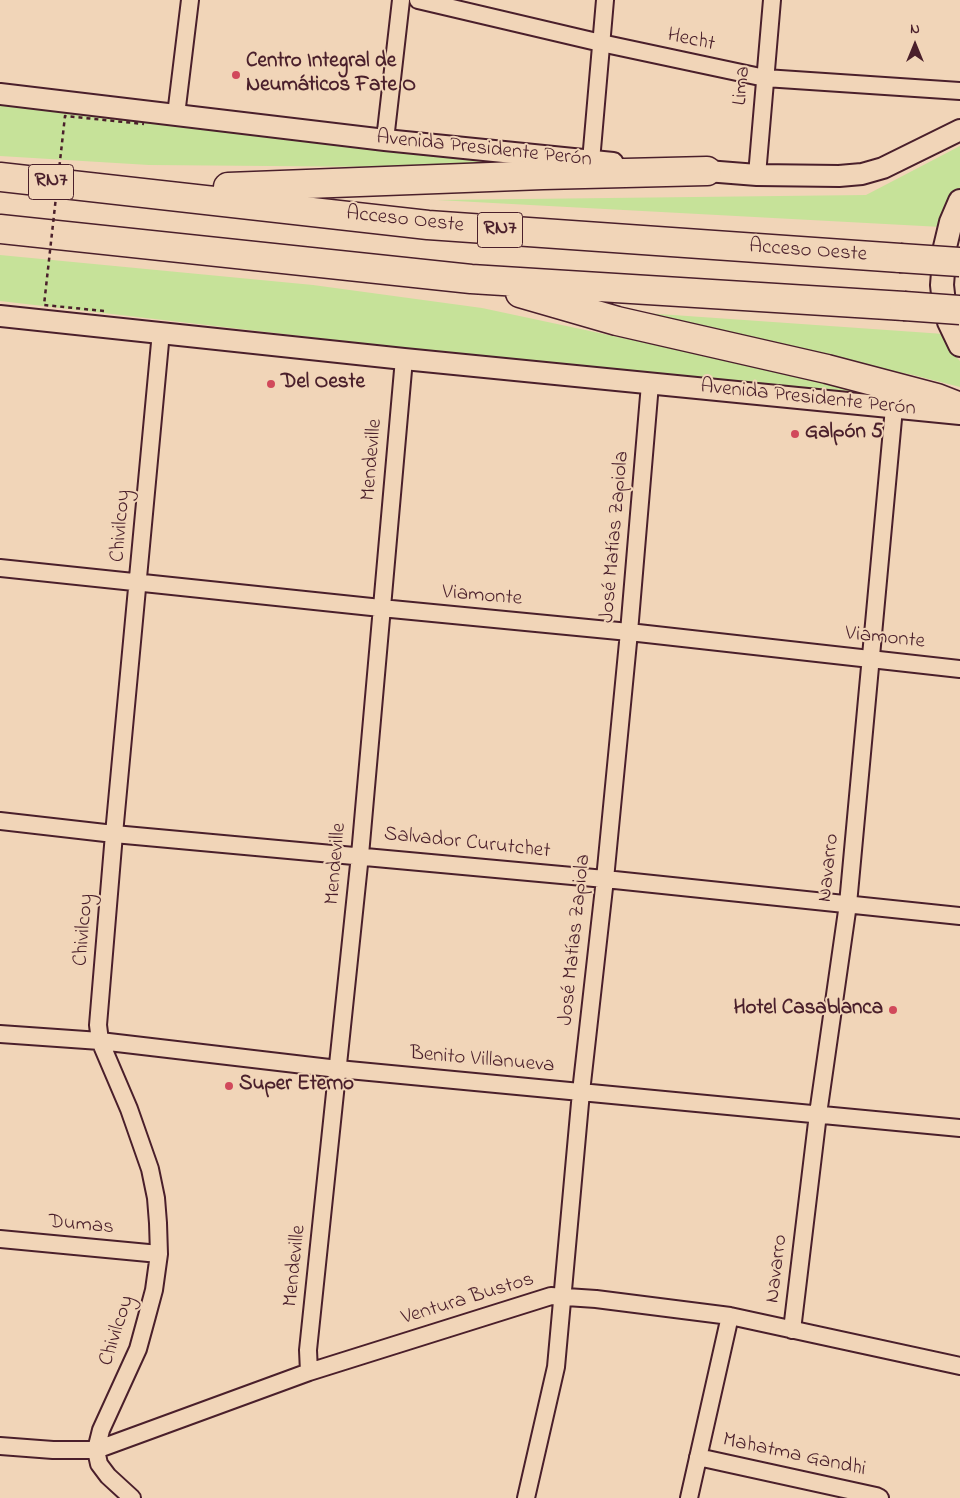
<!DOCTYPE html>
<html>
<head>
<meta charset="utf-8">
<style>
	body { margin:0 }
	#map { position:relative; width:960px; height:1498px; overflow:hidden; background:#f1d5b8; font-family:"Indie Flower",sans-serif }
	canvas { display:block }
	.north { position:absolute; left:890px; top:20px; width:50px; height:50px; -webkit-text-stroke:4px #f1d5b8; paint-order:stroke; rotate:0deg; font-size:14px; font-weight:700; line-height:20px; text-align:center; color:#4a1f2b }
	.north::after { content:''; display:block; margin:auto; width:18px; height:22px; background:#4a1f2b; clip-path:polygon(50% 0,100% 100%,50% 72%,0 100%) }
</style>
</head>
<body>
<div id="map">
<canvas width="960" height="1498"></canvas>
<div class="north">N</div>
</div>
<script>
const c = document.querySelector('canvas').getContext('2d');
c.lineJoin = 'round';
function paint(path, color) { c.fillStyle = color; c.fill(path, 'evenodd'); }
const poly = rows => new Path2D(rows.map(r => 'M' + r).join(''));
function stroke(path, color, width, dash) { c.strokeStyle = color; c.lineWidth = width; c.lineCap = dash ? 'butt' : 'round'; c.setLineDash(dash || []); c.stroke(path); }
function drawText(font, color, halo, rows, align = 'center') {
  c.font = font + ' "Indie Flower",sans-serif'; c.lineWidth = 4; c.setLineDash([]); c.textBaseline = 'middle'; c.strokeStyle = halo; c.fillStyle = color; for (const [text, x, y, turn = 0] of rows) {
    c.save(); c.translate(x, y); c.rotate((+turn || 0) * Math.PI / 180); c.textAlign = isNaN(turn) ? turn : align; if (halo) c.strokeText(text, 0, 0); c.fillText(text, 0, 0); c.restore();
  }
}
paint(poly([
	[0,101,558,162,393,167,149,165,0,156],
	[960,146,960,228,437,200,866,195],
	[0,255,313,285,482,308,862,389,870,395,870,397,498,359,0,301],
	[616,311,944,334,951,351,960,361,960,387,913,375,861,365]
]), '#c6e299');
const minor = poly([
	[418,0,601,43,765,78,960,91],
	[176,115,190,0],
	[385,140,401,0],
	[591,161,605,0],
	[757,175,772,0],
	[0,568,381,608,629,632,960,669],
	[0,821,114,834,605,879,960,916],
	[0,1034,100,1041,338,1069,960,1128],
	[0,1239,159,1254],
	[792,1330,818,1114,848,904,894,408],
	[309,1372,308,1350,360,855,404,359],
	[0,1446,53,1450,96,1450,309,1372,551,1296,596,1299,730,1316,960,1366],
	[698,1457,876,1496,880,1498],
	[132,1498,108,1476,99,1464,96,1450,101,1430,138,1349,147,1316,154,1290,159,1254,158,1223,156,1198,150,1169,129,1109,100,1041,98,1025,114,834,161,332],
	[526,1498,556,1367,581,1092,605,879,629,632,650,384],
	[689,1498,730,1316]
]);
const tertiary = poly([
	[0,94,385,140,613,163],
	[694,170,757,175,839,176,862,174,883,168,960,130],
	[0,316,404,359,960,414]
]);
const secondary = poly([
	[960,201,951,222,945,247,942,285,944,303,949,322,960,345]
]);
const motorway = poly([
	[0,177,428,225,900,258],
	[228,187,543,175,707,171],
	[0,229,471,279,904,306],
	[520,293,617,321,827,369,937,398,960,407]
]);
stroke(minor, '#4a1f2b', 20);
stroke(tertiary, '#4a1f2b', 24);
stroke(secondary, '#4a1f2b', 26);
stroke(motorway, '#4a1f2b', 31);
stroke(minor, '#f1d5b8', 16);
stroke(tertiary, '#f1d5b8', 20);
stroke(secondary, '#f1d5b8', 22);
stroke(motorway, '#f1d5b8', 28);
const motorwayBridge = poly([
	[900,258,960,262],
	[904,306,960,310]
]);
stroke(motorwayBridge, '#4a1f2b', 31, []);
stroke(poly([
	[104,311,44,305,65,116,144,124]
]), '#4a1f2b', 2.5, [4, 4]);
stroke(motorwayBridge, '#f1d5b8', 28);
for (const [x, y, r, color] of [
	[236,75,5,"#d1495b"],
	[271,384,5,"#d1495b"],
	[795,434,5,"#d1495b"],
	[893,1010,5,"#d1495b"],
	[229,1086,5,"#d1495b"]
]) { const dot = new Path2D(); dot.arc(x, y, r, 0, 2 * Math.PI); c.fillStyle = color; c.fill(dot); stroke(dot, '#f1d5b8', 2); }
for (const [x, y, w] of [
	[51,182,45],
	[500,230,45]
]) { const box = new Path2D(); box.roundRect(x - w / 2, y - 17.5, w, 35, 4); c.fillStyle = '#f1d5b8'; c.fill(box); stroke(box, '#4a1f2b', 1); }
drawText('bold 20px', '#4a1f2b', null, [
	["RN7",51,182],
	["RN7",500,230]
]);
drawText('21px', '#4a1f2b', '#f1d5b8', [
	["Hecht",691,41,12],
	["Lima",743,86,-85],
	["Avenida Presidente Perón",484,150,6],
	["Acceso Oeste",405,221,6],
	["Acceso Oeste",808,252,4],
	["Avenida Presidente Perón",808,399,6],
	["Mendeville",373,460,-85],
	["Chivilcoy",122,526,-85],
	["José Matías Zapiola",616,537,-85],
	["Viamonte",482,597,5],
	["Viamonte",885,639,6],
	["Salvador Curutchet",467,844,6],
	["Mendeville",337,864,-85],
	["Navarro",830,868,-84],
	["Chivilcoy",85,930,-85],
	["José Matías Zapiola",576,940,-84],
	["Benito Villanueva",482,1061,5],
	["Dumas",81,1226,5],
	["Mendeville",296,1266,-84],
	["Navarro",778,1269,-83],
	["Ventura Bustos",468,1300,-17],
	["Chivilcoy",118,1331,-72],
	["Mahatma Gandhi",794,1456,12]
]);
drawText('bold 21px', '#4a1f2b', '#f1d5b8', [
	["Centro Integral de",246,63],
	["Neumáticos Fate O",246,87],
	["Del Oeste",281,384],
	["Galpón 5",805,434],
	["Hotel Casablanca",883,1010,"right"],
	["Super Eterno",239,1086]
], 'left');
</script>
</body>
</html>
